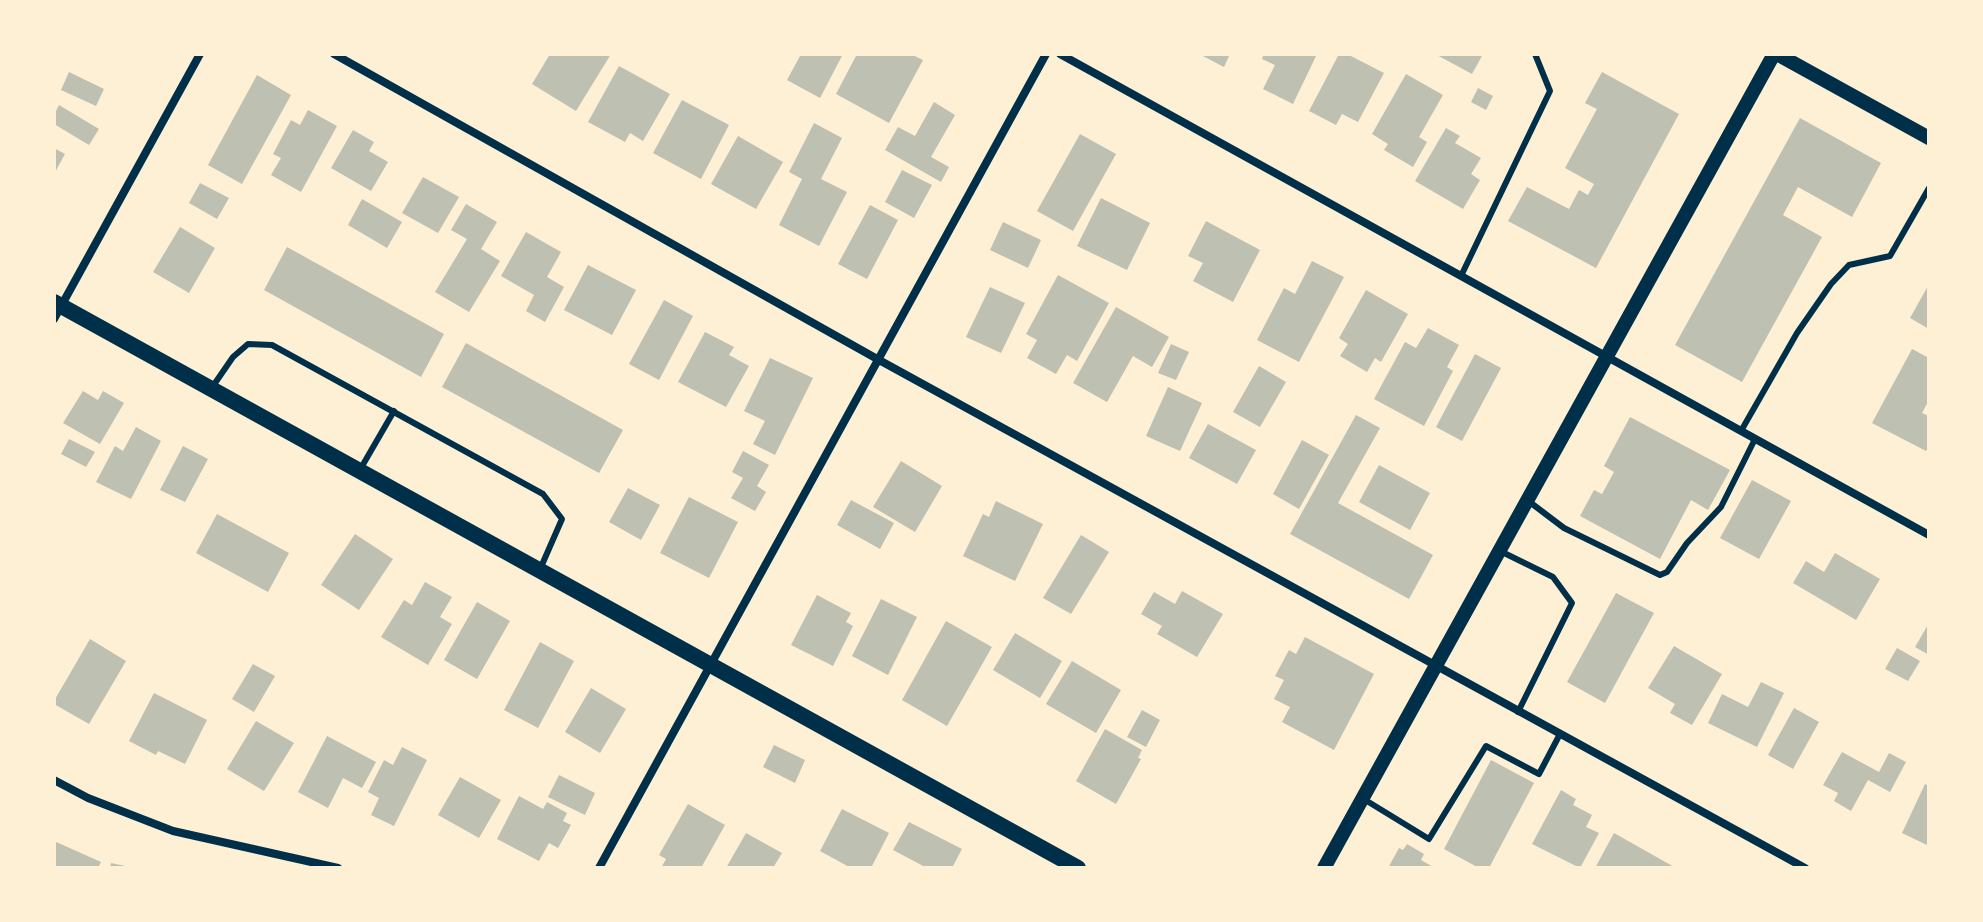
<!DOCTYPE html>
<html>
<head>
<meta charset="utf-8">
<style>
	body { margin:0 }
	#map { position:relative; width:1983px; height:922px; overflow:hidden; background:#fdf0d5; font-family:Raleway,sans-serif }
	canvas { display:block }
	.frame { position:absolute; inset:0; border:56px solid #fdf0d5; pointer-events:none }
</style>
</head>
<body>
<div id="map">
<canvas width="1983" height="922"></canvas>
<div class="frame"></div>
</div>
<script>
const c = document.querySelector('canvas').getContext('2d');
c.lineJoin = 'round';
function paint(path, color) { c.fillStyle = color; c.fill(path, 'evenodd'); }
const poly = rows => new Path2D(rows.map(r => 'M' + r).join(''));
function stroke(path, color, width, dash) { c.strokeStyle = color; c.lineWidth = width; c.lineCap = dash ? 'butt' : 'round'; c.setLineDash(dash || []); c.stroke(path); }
paint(poly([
	[550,54,611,54,576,111,532,84],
	[795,54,843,54,820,98,787,80,800,56],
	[857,54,911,54,923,60,889,123,836,94],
	[1199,54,1230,54,1224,67],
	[1264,54,1317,54,1293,104,1263,89,1275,65,1262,59],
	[1339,54,1347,54,1384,73,1358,122,1342,114,1336,125,1309,111],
	[1435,54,1483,54,1472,74],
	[619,66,670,94,643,141,630,133,625,142,588,122],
	[69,72,104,89,96,106,61,90],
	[1602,72,1679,114,1596,268,1508,221,1527,187,1569,209,1579,190,1588,195,1594,184,1565,168,1597,109,1585,103],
	[1406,74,1443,95,1419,137,1427,142,1413,167,1384,150,1388,144,1372,134],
	[257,75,291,95,242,184,208,165],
	[1478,88,1493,96,1486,110,1471,102],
	[682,100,729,125,701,179,653,153],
	[934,102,955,115,931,157,949,167,941,182,885,150,898,127,915,136],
	[59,105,99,129,89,145,54,124,54,115],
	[308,110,337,126,301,192,271,175,281,158,273,154,291,120,300,125],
	[1800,118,1881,163,1852,217,1798,187,1783,215,1822,237,1742,382,1675,345],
	[814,123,842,138,821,179,847,192,819,246,779,225,802,179,789,172],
	[1446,128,1460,136,1455,143,1481,158,1471,174,1480,180,1463,209,1415,181],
	[353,130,374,142,369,151,388,162,371,191,331,168],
	[1080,134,1116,154,1073,231,1037,211],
	[738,136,783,162,756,209,711,184],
	[54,148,65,154,54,174],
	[902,170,932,185,914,218,885,202],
	[423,177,459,197,438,233,402,213],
	[200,183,229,198,217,219,189,203],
	[1101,198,1150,223,1127,270,1077,246],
	[362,199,402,222,387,248,348,225],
	[466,204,497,222,481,249,500,261,469,312,435,292,467,239,451,230],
	[870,205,898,220,867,279,838,264],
	[1206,221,1260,250,1233,302,1193,281,1203,263,1188,256],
	[1003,222,1041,240,1028,268,990,250],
	[180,227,215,248,189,293,153,272],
	[526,232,561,252,547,277,564,287,545,322,526,311,534,295,501,276],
	[287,247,444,334,421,377,264,290],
	[1312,261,1344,277,1299,362,1257,340,1284,288,1295,294],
	[588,265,636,290,612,335,564,310],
	[1058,275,1109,303,1077,361,1067,355,1056,374,1027,358,1037,340,1026,334],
	[1929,284,1929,329,1910,318],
	[990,287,1025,303,1001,353,966,337],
	[1366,290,1408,314,1381,362,1375,358,1367,372,1340,356,1348,344,1339,338],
	[664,300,693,316,659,380,629,364],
	[1116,307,1169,337,1152,367,1133,356,1107,402,1073,383],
	[1428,328,1459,345,1447,367,1453,371,1424,426,1374,399,1405,342,1416,348],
	[705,332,734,347,729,355,749,366,726,407,678,382],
	[466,343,623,430,599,473,442,387],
	[1171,344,1189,352,1176,380,1158,373],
	[1912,349,1929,358,1929,400,1922,413,1929,416,1929,446,1926,451,1872,423],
	[1475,354,1501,368,1462,441,1436,427],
	[770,358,813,378,775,455,753,444,765,421,744,411],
	[1259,366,1286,382,1260,427,1233,412],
	[1168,387,1202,403,1180,451,1146,436],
	[83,391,98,400,103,391,124,403,100,444,63,423],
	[1356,415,1380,428,1338,503,1433,555,1409,599,1290,534],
	[1630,417,1730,470,1708,510,1691,500,1660,559,1580,516,1594,490,1602,494,1614,472,1604,466],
	[1208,424,1256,450,1237,484,1189,458],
	[136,427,161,441,131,499,96,482,115,446,123,451],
	[69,439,95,452,86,467,61,454],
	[1302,440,1329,455,1299,509,1273,494],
	[183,446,208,459,185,502,160,490],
	[743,451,769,465,757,486,766,492,755,511,731,498,743,478,732,472],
	[901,461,942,486,915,532,873,507],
	[1379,465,1430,493,1410,530,1359,502],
	[1752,480,1791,501,1759,559,1720,538],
	[628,488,660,505,641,540,609,522],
	[689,497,738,522,709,578,660,553],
	[851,500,894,523,880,549,837,525],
	[996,501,1043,524,1015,581,963,556,983,514,989,517],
	[217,514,289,553,268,592,196,553],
	[355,534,393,559,359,610,321,585],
	[1081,535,1109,552,1071,614,1043,598],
	[1835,553,1880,579,1856,620,1793,583,1806,561,1824,572],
	[425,582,452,597,440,617,452,624,428,665,381,637,404,600,412,605],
	[1182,591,1223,614,1197,657,1157,634,1162,626,1141,614,1154,592,1175,604],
	[1616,593,1654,613,1605,703,1567,682],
	[817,595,851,613,846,622,853,626,833,666,791,645],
	[881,599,917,617,888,675,852,656],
	[477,602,510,621,477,679,444,660],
	[946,621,992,647,947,726,902,700],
	[1929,623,1929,655,1915,647],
	[1015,633,1062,661,1040,698,993,670],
	[1305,637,1374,674,1334,750,1282,722,1290,707,1274,699,1284,680,1275,676,1289,650,1296,654],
	[90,639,126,661,89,724,54,704,54,701],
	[540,642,574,661,538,728,504,710],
	[1674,646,1722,674,1692,725,1670,713,1675,704,1648,688],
	[1897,648,1920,661,1908,681,1885,669],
	[1072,661,1121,690,1096,733,1046,704],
	[253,664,275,676,254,712,232,699],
	[1761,682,1784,693,1757,747,1708,723,1722,694,1748,707],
	[591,688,626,709,600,753,565,732],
	[154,693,207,720,185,764,158,751,156,755,129,741],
	[1794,708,1819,722,1793,769,1768,755],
	[1142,710,1160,720,1146,747,1127,737],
	[256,721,294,743,264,791,227,769],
	[1105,729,1142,750,1138,758,1141,759,1116,804,1076,781],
	[327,736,376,762,362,788,343,778,328,808,298,792],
	[774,745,805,760,795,783,763,767],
	[402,747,427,760,394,826,371,815,379,798,368,792,384,760,393,765],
	[1842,752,1879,772,1889,753,1906,762,1890,792,1868,780,1851,811,1834,801,1838,793,1823,785],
	[1491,760,1534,783,1489,868,1479,868,1444,849],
	[559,775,595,793,585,815,548,797],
	[460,777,501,800,479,838,438,815],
	[1925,784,1929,786,1929,846,1902,833],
	[1561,790,1576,799,1573,805,1592,815,1586,827,1599,833,1580,868,1532,844],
	[519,796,543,809,547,802,567,813,563,821,571,825,558,848,549,843,539,861,497,839],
	[688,804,725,825,701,868,661,868,666,859,659,855],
	[842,809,889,833,871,868,851,868,820,851],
	[909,822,962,849,952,868,927,868,893,850],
	[746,833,782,853,773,868,726,868],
	[1614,833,1676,868,1595,868],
	[54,841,101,862,98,868,54,868],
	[1407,844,1424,854,1421,860,1435,868,1388,868,1399,848,1403,850],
	[111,863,130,867,130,868,110,868]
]), '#bec0b2');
stroke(poly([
	[1461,276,1550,91,1535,54],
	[213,386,233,357,248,344,272,345,543,494,562,519,541,567],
	[1741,431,1797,333,1831,284,1849,265,1890,256,1929,188],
	[361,468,394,411],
	[1527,500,1564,528,1660,575,1667,572,1687,543,1721,507,1755,439],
	[1500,551,1553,577,1572,603,1518,712],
	[1362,798,1429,839,1486,746,1539,774,1560,734]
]), '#003049', 6);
stroke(poly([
	[334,54,879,360,1805,868],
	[1060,54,1929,535],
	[54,319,200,54],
	[54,780,88,798,173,831,338,868],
	[599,868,1046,54]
]), '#003049', 8);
stroke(poly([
	[1777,54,1929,138],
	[1324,868,1774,54]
]), '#003049', 14);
stroke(poly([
	[54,302,1078,868]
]), '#003049', 16);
</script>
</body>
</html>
